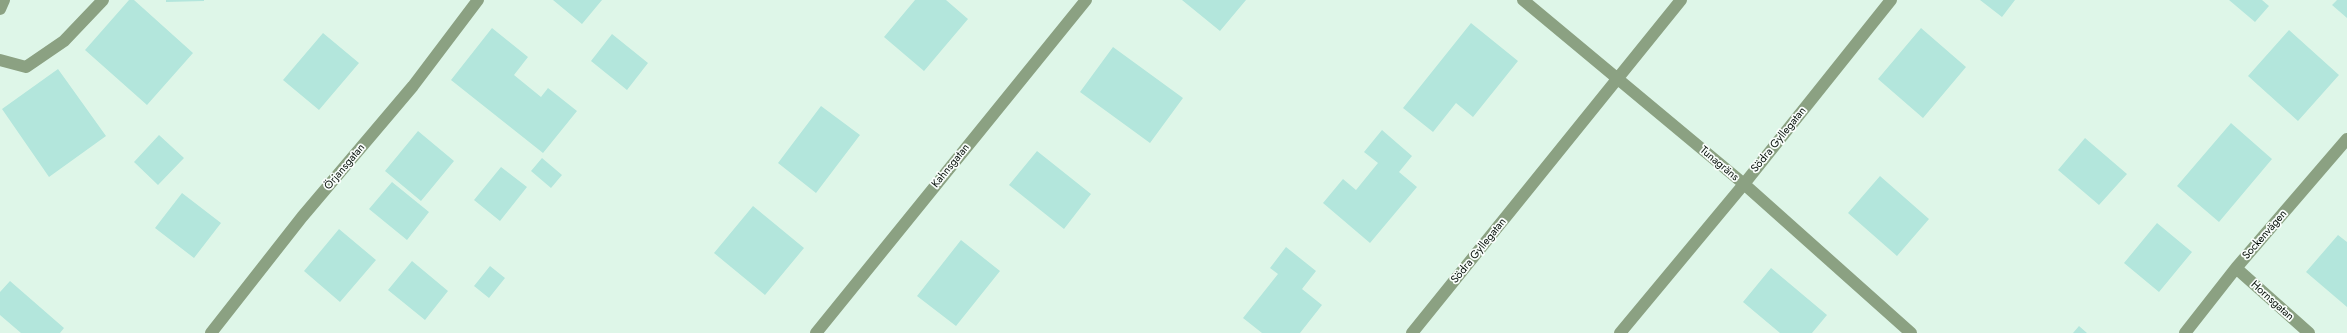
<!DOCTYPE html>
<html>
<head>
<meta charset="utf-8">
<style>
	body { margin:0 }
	canvas { display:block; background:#def6e8 }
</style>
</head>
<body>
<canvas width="2347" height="333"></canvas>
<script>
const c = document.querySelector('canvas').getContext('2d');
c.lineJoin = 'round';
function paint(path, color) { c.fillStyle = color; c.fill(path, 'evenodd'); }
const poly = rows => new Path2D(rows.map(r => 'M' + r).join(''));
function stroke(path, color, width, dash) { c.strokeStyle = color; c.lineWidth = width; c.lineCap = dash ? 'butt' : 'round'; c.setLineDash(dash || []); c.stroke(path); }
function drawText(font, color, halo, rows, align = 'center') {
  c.font = font + ' Jost,sans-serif'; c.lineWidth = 3.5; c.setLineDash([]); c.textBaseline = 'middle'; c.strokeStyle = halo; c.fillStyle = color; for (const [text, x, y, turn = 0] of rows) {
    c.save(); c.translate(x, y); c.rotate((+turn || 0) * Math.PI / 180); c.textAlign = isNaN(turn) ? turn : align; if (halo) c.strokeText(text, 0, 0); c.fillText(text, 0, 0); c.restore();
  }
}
paint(poly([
	[129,0,134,0,193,53,147,105,85,50],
	[166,0,204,0,204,1,166,2],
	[553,0,602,0,582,24],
	[915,0,946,0,968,19,924,71,884,37],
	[1182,0,1246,0,1220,31],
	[1980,0,2015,0,2002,17],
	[2229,0,2262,0,2269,6,2255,22],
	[2337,0,2347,0,2347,18,2332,5],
	[1471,23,1518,61,1473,117,1456,103,1433,132,1403,108],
	[492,28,528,57,514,75,541,97,548,88,577,111,543,153,451,80],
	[1921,28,1966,67,1923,118,1878,79],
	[2289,30,2339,75,2298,121,2248,76],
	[323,33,359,63,319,110,283,80],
	[612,34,648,63,627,90,591,61],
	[1113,47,1183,98,1150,143,1080,92],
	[58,69,106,136,49,177,2,109],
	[821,106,860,135,816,193,778,163],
	[2231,123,2272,159,2219,222,2177,186],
	[1382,130,1412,156,1399,172,1417,187,1370,243,1323,203,1343,179,1356,190,1378,163,1364,152],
	[418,131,454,161,421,201,385,171],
	[159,135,184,158,158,185,134,162],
	[2085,138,2127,174,2099,205,2058,170],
	[1037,151,1091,194,1064,229,1009,185],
	[542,158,562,175,551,188,531,171],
	[501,167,527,187,500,221,474,200],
	[1880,176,1929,219,1897,256,1848,213],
	[392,182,429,212,407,240,369,209],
	[182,193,221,223,194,258,155,228],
	[753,206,804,248,765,295,714,253],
	[2157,223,2192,252,2159,292,2124,263],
	[339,229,376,260,340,302,304,271],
	[2338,235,2347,242,2347,307,2306,272],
	[961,240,1000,271,956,326,917,296],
	[1286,247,1316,271,1302,289,1322,305,1300,333,1262,333,1243,318,1278,274,1270,268],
	[412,261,448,291,425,320,388,290],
	[490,266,505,278,489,298,474,286],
	[1771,268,1827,315,1812,333,1780,333,1743,302],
	[10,281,64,328,60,333,21,333,0,315,0,292],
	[2079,326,2087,333,2073,333]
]), '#b3e6dc');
stroke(poly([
	[0,9,4,0],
	[0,60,26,67,64,41,103,0]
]), '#8ba182', 12);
stroke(poly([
	[1523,0,1744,184,1911,333],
	[2236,268,2309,333],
	[211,333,302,217,413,86,478,0],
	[816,333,1086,0],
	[1412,333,1681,0],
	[1620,333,1744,184,1891,0],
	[2185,333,2236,268,2347,139]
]), '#8ba182', 12);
drawText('11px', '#08100b', '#f9fefb', [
	["Södra Gyllegatan",1779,140,-51],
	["Tunagräns",1719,164,40],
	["Kahnsgatan",951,166,-51],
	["Örjansgatan",345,167,-50],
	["Sockenvägen",2265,235,-49],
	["Södra Gyllegatan",1479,251,-51],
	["Hornsgatan",2272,301,42]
]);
</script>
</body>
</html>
